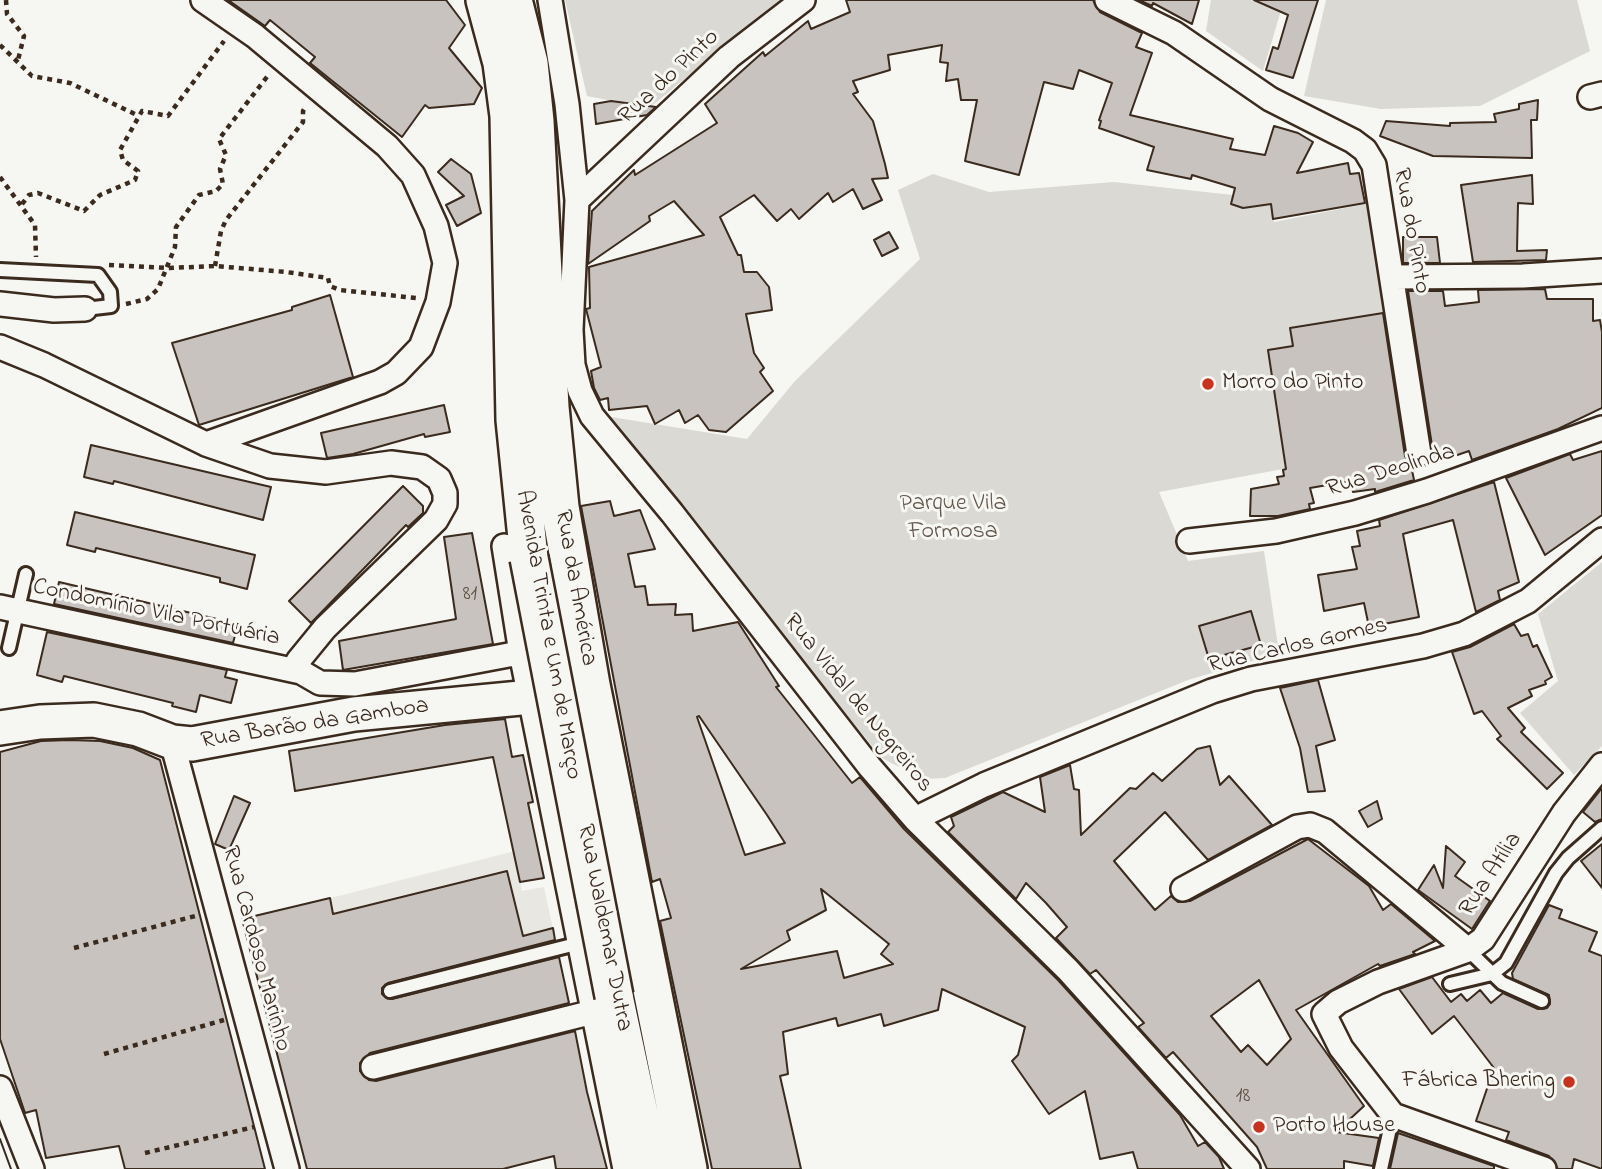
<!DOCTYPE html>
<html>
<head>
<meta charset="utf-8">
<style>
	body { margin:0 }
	canvas { display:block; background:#f6f6f2 }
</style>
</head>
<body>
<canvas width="1602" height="1169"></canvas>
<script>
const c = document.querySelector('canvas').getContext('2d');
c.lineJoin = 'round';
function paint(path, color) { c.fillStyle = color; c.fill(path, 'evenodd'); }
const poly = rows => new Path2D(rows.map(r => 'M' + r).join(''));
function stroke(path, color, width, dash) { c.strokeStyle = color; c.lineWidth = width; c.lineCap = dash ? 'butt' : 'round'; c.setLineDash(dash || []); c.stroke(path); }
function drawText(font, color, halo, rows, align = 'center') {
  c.font = font + ' "Indie Flower",sans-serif'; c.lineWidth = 6; c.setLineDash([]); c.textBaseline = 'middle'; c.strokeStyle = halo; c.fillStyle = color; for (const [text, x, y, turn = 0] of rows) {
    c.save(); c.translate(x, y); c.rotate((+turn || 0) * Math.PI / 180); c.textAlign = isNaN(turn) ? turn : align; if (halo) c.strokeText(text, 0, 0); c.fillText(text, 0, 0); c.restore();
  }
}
paint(poly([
	[515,851,522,891,544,887,559,957,348,1012,323,900]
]), '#e8e7e2');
paint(poly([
	[565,0,781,0,649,108,587,96],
	[1211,0,1284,0,1263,71,1206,31],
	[1326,0,1577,0,1590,51,1480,106,1381,109,1304,96],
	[933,174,989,192,1114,182,1269,199,1274,222,1376,202,1393,313,1297,334,1310,464,1159,492,1188,561,1264,551,1279,653,1188,680,945,778,922,779,882,758,599,415,747,439,795,381,920,259,898,190],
	[1602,562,1602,746,1574,775,1520,713,1558,681,1538,614]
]), '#dad9d3');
const building = poly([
	[228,0,446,0,465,25,449,48,482,88,474,104,429,108,425,105,402,137,310,63,315,57,270,20,265,26,228,0],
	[846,0,1093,0,1100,12,1142,33,1136,47,1152,53,1130,115,1233,139,1230,149,1265,155,1274,126,1298,133,1313,142,1297,173,1348,163,1350,174,1359,173,1365,203,1273,219,1271,204,1243,208,1231,204,1235,188,1192,175,1191,179,1147,170,1154,147,1099,128,1101,121,1099,120,1112,83,1079,70,1073,89,1044,82,1019,175,965,161,977,100,961,100,958,79,946,81,948,63,940,62,942,45,888,55,890,70,853,81,858,92,853,94,873,121,885,164,888,178,872,179,882,200,863,209,853,189,833,202,828,193,799,219,791,209,777,221,754,195,720,217,738,255,741,255,744,272,757,272,769,287,772,310,746,314,754,353,764,368,760,372,773,391,726,432,709,430,698,415,685,423,679,410,655,424,647,406,609,410,608,398,600,400,594,388,591,371,601,367,586,309,590,308,589,267,704,235,674,201,649,216,650,221,588,264,592,211,634,170,635,175,717,123,705,104,763,52,765,56,808,21,811,29,850,12,846,0],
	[1139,0,1199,0,1192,24,1153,3,1152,6,1139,0],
	[1254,0,1318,0,1293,78,1266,70,1273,47,1278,49,1288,15,1254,0],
	[1538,100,1537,120,1531,120,1532,158,1433,156,1380,136,1386,121,1450,126,1450,123,1496,122,1494,114,1519,109,1519,104,1538,100],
	[611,101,656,107,647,115,596,124,594,104,611,101],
	[451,159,471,174,481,213,457,226,446,205,464,196,438,172,451,159],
	[1532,175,1533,204,1518,203,1517,251,1547,250,1546,260,1473,262,1461,185,1532,175],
	[889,232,898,248,882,256,874,240,889,232],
	[1403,237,1437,237,1440,263,1403,263,1403,237],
	[1545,289,1547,299,1593,299,1593,321,1600,320,1602,332,1602,408,1558,429,1472,460,1469,451,1428,465,1433,452,1408,291,1443,291,1445,306,1479,302,1478,290,1545,289],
	[330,295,353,377,199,425,172,343,292,310,292,307,330,295],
	[1383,313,1405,456,1409,463,1419,468,1412,470,1414,480,1375,492,1375,489,1353,492,1351,481,1310,488,1314,503,1309,504,1310,509,1278,516,1250,516,1251,489,1279,484,1277,477,1284,476,1283,470,1286,469,1268,350,1293,346,1290,328,1383,313],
	[444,405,450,432,425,437,424,434,353,454,327,458,321,433,444,405],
	[91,445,271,487,263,520,114,481,113,484,84,477,91,445],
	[1602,451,1602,515,1545,555,1506,478,1570,454,1573,460,1602,451],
	[1494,482,1519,582,1498,591,1500,600,1476,612,1453,520,1403,534,1419,617,1369,627,1364,603,1324,611,1318,575,1357,569,1352,547,1360,546,1357,531,1380,526,1379,520,1494,482],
	[403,486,423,506,423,513,408,527,406,525,311,623,289,601,403,486],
	[610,501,614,516,640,510,655,549,628,554,635,587,645,586,648,605,676,604,675,615,692,614,693,631,738,622,779,686,776,687,852,783,860,777,904,829,1058,980,1180,1115,1198,1146,1205,1142,1219,1157,1224,1169,1138,1169,1133,1152,1100,1159,1085,1091,1049,1114,1012,1061,1018,1055,1025,1027,942,989,938,1010,884,1026,881,1014,838,1026,836,1018,783,1032,788,1074,780,1076,801,1169,712,1169,660,921,671,918,660,879,652,882,581,506,610,501],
	[699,716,767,815,785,843,745,855,697,717,699,716],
	[821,889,889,944,881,954,893,964,844,978,837,951,741,969,790,940,787,931,826,910,821,889],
	[75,512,255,555,247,589,220,582,220,578,96,548,95,552,67,545,75,512],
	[472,533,493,644,343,670,339,641,456,619,444,537,472,533],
	[59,582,238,624,233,643,54,604,59,582],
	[1251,611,1261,645,1209,659,1199,626,1251,611],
	[1514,624,1521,636,1528,634,1533,647,1537,645,1552,677,1545,681,1546,684,1529,690,1532,696,1508,708,1525,728,1521,732,1563,773,1547,789,1497,739,1501,736,1482,711,1474,714,1452,652,1470,647,1514,624],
	[47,632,227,670,225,677,237,680,231,703,200,695,196,712,172,706,173,703,64,676,62,682,37,675,47,632],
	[1318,680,1335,740,1316,746,1325,791,1308,792,1300,748,1280,688,1318,680],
	[505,719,512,757,523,755,533,802,528,803,544,878,520,882,493,757,295,791,289,751,445,725,505,719],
	[70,740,100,741,133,748,160,760,265,1169,125,1169,119,1146,46,1158,36,1110,25,1113,0,1039,0,752,41,741,70,740],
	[1210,746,1220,785,1229,776,1272,825,1208,860,1165,812,1114,861,1155,910,1171,896,1178,902,1190,901,1308,839,1369,886,1383,910,1391,904,1435,941,1413,952,1415,954,1380,966,1378,964,1296,1010,1364,1106,1336,1132,1379,1138,1373,1166,1344,1161,1344,1169,1267,1169,1257,1147,1173,1052,1166,1058,1138,1027,1144,1023,1096,970,1090,974,1056,938,1067,927,1046,903,1026,883,1016,899,948,832,954,826,951,817,1003,792,1045,812,1040,777,1070,765,1074,789,1079,790,1081,835,1130,788,1136,789,1153,773,1162,781,1197,749,1210,746],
	[1259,980,1291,1039,1267,1065,1248,1045,1241,1052,1211,1016,1259,980],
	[1602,788,1602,819,1595,822,1583,812,1602,788],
	[234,796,250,803,229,850,215,844,234,796],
	[1377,801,1382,819,1368,827,1359,811,1377,801],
	[1602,844,1602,888,1581,861,1602,844],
	[1446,846,1465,862,1455,876,1490,901,1472,929,1418,890,1434,865,1443,888,1446,846],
	[507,871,523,936,553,928,555,940,388,983,382,988,382,994,392,999,559,957,569,1003,370,1053,360,1063,360,1071,369,1080,376,1081,575,1031,587,1092,607,1169,556,1169,554,1156,503,1169,307,1169,242,919,330,898,333,914,507,871],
	[1549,905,1562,910,1559,918,1597,932,1589,951,1602,956,1602,1169,1574,1159,1572,1169,1558,1169,1549,1156,1506,1140,1509,1132,1476,1121,1494,1068,1454,1016,1432,1034,1399,989,1432,977,1451,1002,1461,994,1467,1001,1480,990,1491,1003,1503,993,1538,1009,1547,1008,1550,1004,1549,995,1513,979,1512,973,1549,905],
	[1398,1133,1494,1166,1494,1169,1390,1169,1398,1133]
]);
paint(building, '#c8c3be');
stroke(building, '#3b2a1e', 2);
const lane = poly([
	[0,270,98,275,110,292,111,306,85,309],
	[9,648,26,574],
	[1468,950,1502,983,1542,1001],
	[1450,984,1492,974,1506,963,1556,873,1568,858,1602,828],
	[390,991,580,943],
	[1381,1169,1393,1115]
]);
const street = poly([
	[203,0,255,36,387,146,413,175,436,226,445,263,438,302,421,347,396,373,380,382,206,444],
	[550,0,567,104,577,200,571,330,573,365,580,391,592,416,672,513,869,766,915,819,1068,970,1248,1169],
	[1107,0,1174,33,1270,99,1353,141,1365,150,1374,165,1419,454],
	[1590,97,1602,94],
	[577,200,729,57,803,0],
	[1393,277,1523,276,1602,271],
	[0,304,54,310,85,309],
	[0,347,44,365,206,444,270,466,326,472,391,463,422,467,439,479,445,493,445,504,436,520,325,628,298,661,301,672],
	[1189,541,1276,531,1355,513,1427,491,1602,428],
	[504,546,521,653,625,1169],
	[0,607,301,672,320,683,355,684,535,650],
	[172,742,287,1169],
	[915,819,984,785,1212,691,1251,679,1423,646,1464,634,1528,601,1602,540],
	[1183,889,1297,827,1310,825,1325,831,1468,950],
	[373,1067,593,1012],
	[0,1088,32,1169],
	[1544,1169,1393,1115,1341,1048,1324,1014,1338,1002,1378,982,1468,950,1483,939,1564,813,1602,765]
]);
const secondary = poly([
	[0,728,40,722,94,720,138,729,172,742,192,744,354,714,531,697,580,687]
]);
const primary = poly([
	[485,0,502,63,509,116,515,420,529,558],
	[513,0,529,63,535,121,550,407,560,507,591,685,688,1169],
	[614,996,651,1169]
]);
stroke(lane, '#3b2a1e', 18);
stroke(street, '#3b2a1e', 28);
stroke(secondary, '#3b2a1e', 38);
stroke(primary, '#3b2a1e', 42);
stroke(poly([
	[6,0,7,14,24,36,18,60],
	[0,45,32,76,70,83,139,116],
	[0,177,35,225,36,257],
	[22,204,29,195,38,193,84,211,100,195,135,180,138,171,123,160,120,150,142,111,168,116,224,41],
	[109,265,169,268,215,266,286,272,328,278,330,286,340,290,416,298],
	[215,266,221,231,226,220,303,122,303,111,306,106],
	[126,304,147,299,158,289,175,247,176,227,199,195,216,191,223,184,220,169,226,155,219,139,270,73],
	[74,948,199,915],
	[104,1054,224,1020],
	[145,1153,254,1127]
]), '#3b2a1e', 4.5, [5, 5]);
stroke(lane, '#f6f6f2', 12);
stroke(street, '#f6f6f2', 23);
stroke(secondary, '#f6f6f2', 33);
stroke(primary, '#f6f6f2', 37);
stroke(poly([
	[0,1139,11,1169]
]), '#3b2a1e', 2);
const primaryBridge = poly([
	[529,558,614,996]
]);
stroke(primaryBridge, '#3b2a1e', 42, []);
stroke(primaryBridge, '#f6f6f2', 37);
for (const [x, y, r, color] of [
	[1208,384,7,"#c8321e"],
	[1569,1082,7,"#c8321e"],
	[1259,1127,7,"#c8321e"]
]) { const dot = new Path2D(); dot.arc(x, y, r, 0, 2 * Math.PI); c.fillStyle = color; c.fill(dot); stroke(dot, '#f6f6f2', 2.5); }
drawText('21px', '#5e5046', null, [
	["81",470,596],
	["18",1243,1098]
]);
drawText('24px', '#3b2a1e', '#f6f6f2', [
	["Rua do Pinto",670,78,-43],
	["Rua do Pinto",1410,231,80],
	["Rua Deolinda",1391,472,-17],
	["Rua da América",574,588,80],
	["Condomínio Vila Portuária",156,614,12],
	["Avenida Trinta e Um de Março",547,635,80],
	["Rua Carlos Gomes",1298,647,-13],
	["Rua Vidal de Negreiros",857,704,51],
	["Rua Barão da Gamboa",315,725,-9],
	["Rua Atília",1492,875,-57],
	["Rua Waldemar Dutra",603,928,79],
	["Rua Cardoso Marinho",255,949,75]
]);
drawText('24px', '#3b2a1e', '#f6f6f2', [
	["Morro do Pinto",1222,384],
	["Fábrica Bhering",1555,1082,"right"],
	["Porto House",1273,1127]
], 'left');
drawText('24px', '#63564b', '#f6f6f2', [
	["Parque Vila",953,505],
	["Formosa",953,533]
]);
</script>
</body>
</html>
